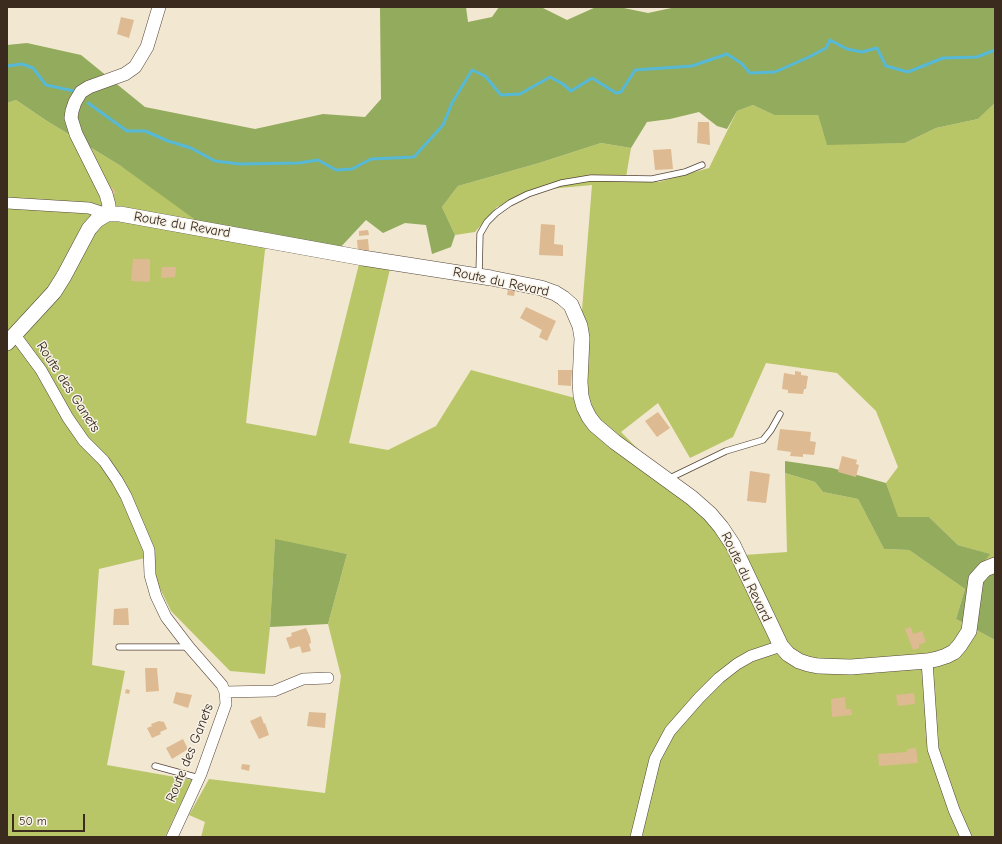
<!DOCTYPE html>
<html>
<head>
<meta charset="utf-8">
<style>
	body { margin:0 }
	#map { position:relative; width:1002px; height:844px; overflow:hidden; background:#f2e7d0; font-family:"Comic Neue",sans-serif }
	canvas { display:block }
	.frame { position:absolute; inset:0; border:8px solid #3b2a1e; pointer-events:none }
	.scale { position:absolute; left:12px; top:814px; width:73px; height:18px; box-sizing:border-box; border:2px solid #3b2a1e; border-top:0; padding-left:5px; font-size:12px; line-height:14px; white-space:nowrap; color:#3b2a1e; -webkit-text-stroke:3px #f7f3e8; paint-order:stroke }
</style>
</head>
<body>
<div id="map">
<canvas width="1002" height="844"></canvas>
<div class="frame"></div>
<div class="scale">50 m</div>
</div>
<script>
const c = document.querySelector('canvas').getContext('2d');
c.lineJoin = 'round';
function paint(path, color) { c.fillStyle = color; c.fill(path, 'evenodd'); }
const poly = rows => new Path2D(rows.map(r => 'M' + r).join(''));
function stroke(path, color, width, dash) { c.strokeStyle = color; c.lineWidth = width; c.lineCap = dash ? 'butt' : 'round'; c.setLineDash(dash || []); c.stroke(path); }
function drawText(font, color, halo, rows, align = 'center') {
  c.font = font + ' "Comic Neue",sans-serif'; c.lineWidth = 3; c.setLineDash([]); c.textBaseline = 'middle'; c.strokeStyle = halo; c.fillStyle = color; for (const [text, x, y, turn = 0] of rows) {
    c.save(); c.translate(x, y); c.rotate((+turn || 0) * Math.PI / 180); c.textAlign = isNaN(turn) ? turn : align; if (halo) c.strokeText(text, 0, 0); c.fillText(text, 0, 0); c.restore();
  }
}
paint(poly([
	[16,100,47,121,121,166,271,239,265,250,246,423,316,436,359,264,390,269,349,443,388,450,436,426,471,370,575,398,592,185,549,189,497,207,475,232,455,235,442,207,458,186,539,163,601,143,631,148,626,177,659,182,709,168,737,111,753,105,774,115,818,115,827,144,905,143,936,128,978,119,995,103,995,571,984,562,989,554,958,545,929,517,897,517,886,483,898,467,876,411,837,373,766,363,733,437,690,458,658,403,621,432,744,555,787,552,785,473,815,482,823,492,858,499,884,549,909,550,965,589,956,619,995,640,995,837,643,837,643,831,639,837,201,837,205,822,189,815,209,779,325,793,341,676,328,624,347,554,275,540,270,627,265,674,230,671,171,611,145,558,99,569,92,665,125,671,107,765,192,780,165,837,7,837,7,103]
]), '#b8c668');
paint(poly([
	[380,7,466,7,468,22,492,17,499,7,541,7,567,20,596,7,619,7,648,13,676,7,995,7,995,103,978,119,936,128,905,143,827,145,818,115,774,115,753,105,737,111,727,129,717,126,699,112,670,119,647,122,631,148,601,143,539,163,458,186,442,207,455,235,451,247,432,254,426,225,405,223,383,233,366,220,337,251,197,221,121,166,47,121,16,100,7,103,7,45,27,43,81,55,145,107,255,129,323,114,365,117,381,99],
	[785,461,832,468,886,483,898,517,929,517,958,545,990,554,984,562,995,571,995,640,956,619,965,589,909,550,884,549,858,499,823,492,815,482,785,473],
	[275,539,347,554,328,624,270,627]
]), '#92ab5c');
stroke(poly([
	[7,66,22,64,33,68,46,85,74,91],
	[88,103,127,131,145,131,168,141,191,148,215,161,240,164,299,163,318,160,336,170,352,169,371,159,414,157,443,125,452,103,472,70,485,76,501,95,520,94,550,77,563,84,571,91,592,78,616,93,621,92,635,70,692,66,727,54,741,63,750,73,775,72,809,57,826,48,830,40,847,49,862,52,877,48,886,66,908,72,943,58,977,57,995,50]
]), '#57b9d5', 3);
paint(poly([
	[121,17,134,20,129,38,117,34],
	[698,122,709,122,710,145,697,143],
	[671,149,673,169,655,170,653,150],
	[112,187,116,193,112,195,109,188],
	[541,224,555,225,554,244,563,245,563,256,539,255],
	[368,230,369,235,359,236,359,231],
	[368,239,369,250,362,250,362,252,358,253,357,240],
	[133,259,150,259,150,282,131,281],
	[162,267,176,267,175,277,161,278],
	[508,290,515,291,514,296,507,295],
	[526,307,556,321,547,341,539,337,542,330,520,318],
	[558,370,572,370,571,386,558,385],
	[795,371,801,372,801,375,808,376,806,389,804,389,803,394,788,393,788,390,782,389,784,373,795,375],
	[658,412,670,428,657,437,645,421],
	[780,429,811,432,810,441,816,442,814,455,803,454,803,457,790,456,791,452,777,450],
	[842,456,857,460,856,464,859,465,856,477,838,472],
	[750,471,770,474,766,503,747,501],
	[128,608,129,625,113,625,114,609],
	[911,627,913,634,922,631,926,642,919,645,919,648,913,650,905,629],
	[306,628,310,637,311,643,309,644,311,651,302,653,300,646,290,649,286,638,292,636,291,633],
	[145,668,157,668,159,691,146,692],
	[126,689,130,690,129,694,125,693],
	[176,692,192,695,188,708,173,703],
	[914,693,915,704,898,706,896,695],
	[845,697,846,709,851,709,852,715,832,717,831,699],
	[309,712,326,713,325,728,307,726],
	[261,716,264,724,265,723,269,735,259,739,250,721],
	[159,721,164,722,167,729,160,732,161,734,152,738,147,728,152,726,151,724],
	[183,739,188,749,172,759,166,748],
	[916,748,918,763,879,766,878,754,907,752,907,749],
	[242,764,250,765,249,771,241,769]
]), '#deba92');
const service = poly([
	[479,275,480,234,487,222,496,213,510,203,528,194,561,183,591,178,652,179,685,172,702,165],
	[668,479,726,451,763,440,771,430,780,414],
	[119,647,189,647],
	[155,766,199,778]
]);
const minor = poly([
	[7,203,89,208,107,214],
	[15,335,41,370,68,418,84,441,104,461,117,480,126,496,149,550,150,575,156,596,166,617,189,647,222,685,225,692,226,704,201,774,172,837],
	[927,661,933,749,954,810,966,837],
	[225,692,274,691,303,679,328,678],
	[636,837,655,759,670,731,699,698,719,678,737,664,751,656,781,646]
]);
const tertiary = poly([
	[107,214,109,205,106,194,76,134,71,118,72,111,75,102,81,92,89,87,125,74,135,67,147,47,159,7]
]);
const secondary = poly([
	[7,343,54,292,64,276,89,229,97,220,107,214,120,214,363,258,491,278,541,288,555,293,563,298,571,305,580,326,582,338,580,382,581,396,584,407,589,417,595,425,615,442,692,498,710,514,721,527,733,545,781,646,788,654,799,661,808,664,818,666,851,667,927,661,937,659,946,656,954,652,960,645,969,631,976,579,985,569,995,565]
]);
stroke(service, '#564639', 7);
stroke(minor, '#564639', 12);
stroke(tertiary, '#564639', 14);
stroke(secondary, '#564639', 16);
stroke(service, '#fff', 5.5);
stroke(minor, '#fff', 11);
stroke(tertiary, '#fff', 13);
stroke(secondary, '#fff', 15);
drawText('14px', '#3b2a1e', '#f7f3e8', [
	["Route du Revard",182,225,10],
	["Route du Revard",501,282,12],
	["Route des Ganets",68,387,57],
	["Route du Revard",746,577,64],
	["Route des Ganets",190,753,-68]
]);
</script>
</body>
</html>
